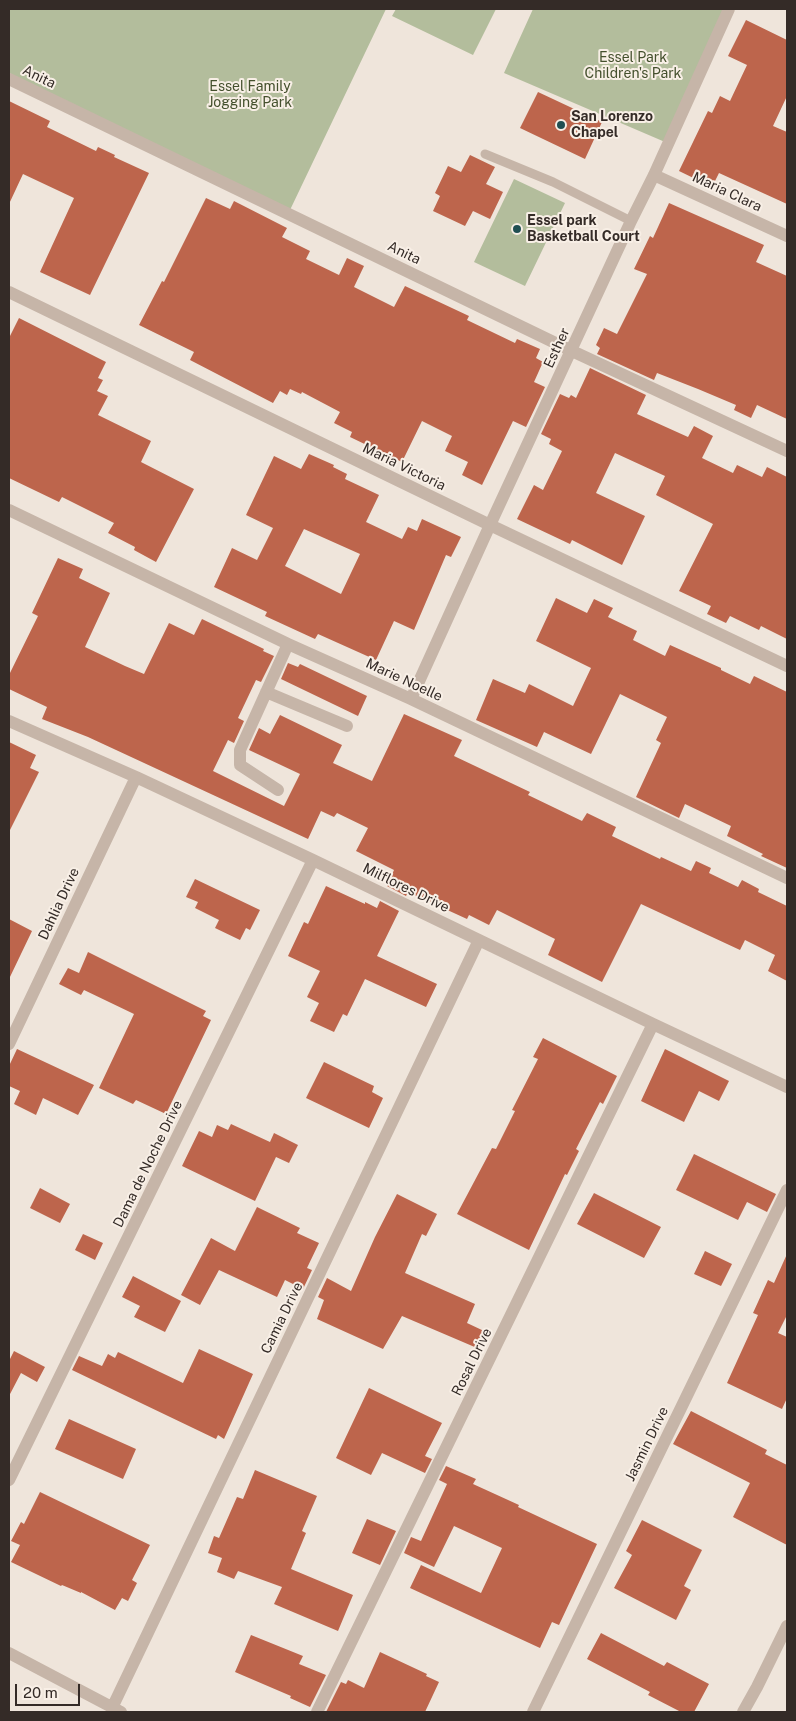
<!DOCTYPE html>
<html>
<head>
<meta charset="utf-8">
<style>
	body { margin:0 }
	#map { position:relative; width:796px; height:1721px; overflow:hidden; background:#efe5db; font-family:"Public Sans",sans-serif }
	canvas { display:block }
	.frame { position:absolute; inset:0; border:10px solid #342b27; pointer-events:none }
	.scale { position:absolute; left:15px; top:1684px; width:65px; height:22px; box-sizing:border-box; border:2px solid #342b27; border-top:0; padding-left:6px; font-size:15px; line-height:18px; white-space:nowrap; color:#342b27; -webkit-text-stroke:4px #f8efe6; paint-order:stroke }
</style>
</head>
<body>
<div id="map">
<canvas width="796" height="1721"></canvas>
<div class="frame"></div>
<div class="scale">20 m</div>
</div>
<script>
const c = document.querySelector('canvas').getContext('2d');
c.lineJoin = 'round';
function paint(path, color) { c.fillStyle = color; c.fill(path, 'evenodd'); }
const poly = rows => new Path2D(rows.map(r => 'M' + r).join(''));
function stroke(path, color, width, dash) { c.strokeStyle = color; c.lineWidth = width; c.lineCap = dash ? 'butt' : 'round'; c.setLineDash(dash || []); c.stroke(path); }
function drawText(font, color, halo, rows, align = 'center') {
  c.font = font + ' "Public Sans",sans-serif'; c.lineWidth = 4; c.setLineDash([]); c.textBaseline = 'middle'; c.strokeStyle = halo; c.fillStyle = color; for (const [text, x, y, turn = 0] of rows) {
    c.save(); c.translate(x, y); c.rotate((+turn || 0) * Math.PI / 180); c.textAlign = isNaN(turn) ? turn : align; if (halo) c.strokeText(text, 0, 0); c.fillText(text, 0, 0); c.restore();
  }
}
paint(poly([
	[9,9,386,9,290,210,9,73],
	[396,9,496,9,473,55,392,16],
	[533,9,726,9,665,142,504,73],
	[514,179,565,203,525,286,474,262]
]), '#b3bd9c');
paint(poly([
	[746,20,787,40,787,96,773,126,787,132,787,204,719,173,712,187,679,171,708,111,712,113,720,96,730,101,747,65,728,56],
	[538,92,602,122,585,159,520,128],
	[9,101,50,121,47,127,96,151,98,147,115,155,114,157,149,173,90,295,40,272,74,198,23,174,9,204],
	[470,155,495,167,486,184,503,192,490,219,473,211,465,226,433,211,440,196,435,193,448,166,461,172],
	[206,198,230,209,234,201,287,228,282,237,310,251,306,259,339,275,347,258,364,266,354,287,394,307,405,286,469,316,467,320,515,343,517,339,540,349,536,358,543,362,534,382,545,387,526,427,513,421,482,485,462,475,468,462,445,451,452,436,422,421,402,462,350,437,352,432,334,423,340,412,302,392,301,394,290,389,287,395,280,391,273,403,190,360,194,352,139,325,162,281,164,282],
	[669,203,764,245,756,262,787,276,787,419,757,405,751,418,734,410,736,405,698,389,657,373,654,380,597,354,600,348,596,345,604,328,617,334,647,274,634,269,650,236,653,238],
	[19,318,106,362,98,378,103,380,97,391,108,396,98,415,151,441,141,462,194,489,156,562,134,550,135,547,108,533,114,523,62,497,59,502,9,478,9,338],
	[590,368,646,395,637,414,688,437,694,426,713,436,702,458,733,473,737,465,762,477,767,467,787,477,787,639,761,626,759,630,730,616,726,623,707,614,711,606,679,591,713,524,656,495,665,476,615,453,596,493,645,516,622,565,572,540,570,544,517,519,534,485,543,490,562,451,549,444,551,439,541,434,560,394,569,398,571,395,576,398],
	[309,454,334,465,333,467,347,474,345,479,379,495,366,522,402,539,408,527,417,531,422,519,461,537,451,557,446,555,414,630,394,621,376,660,318,634,315,639,265,616,267,612,214,587,232,548,257,560,273,528,246,515,274,456,301,469],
	[304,529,360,554,341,594,285,566],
	[58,558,83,569,79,578,110,593,85,647,125,666,144,674,169,623,194,635,202,619,264,649,263,651,274,656,261,682,256,680,238,718,244,721,234,743,228,740,213,771,284,806,300,774,249,750,259,728,270,734,280,715,342,745,333,763,372,781,404,714,462,740,454,756,530,792,528,795,582,821,587,813,616,827,612,836,660,859,661,857,691,871,696,861,711,868,709,873,738,887,742,880,759,889,758,892,787,906,787,981,768,971,775,955,745,940,740,950,641,904,602,982,548,955,555,939,497,910,489,925,469,915,467,919,408,892,406,896,387,886,394,870,356,851,368,828,337,813,334,817,321,811,308,839,88,737,42,719,47,707,9,689,9,675,38,616,32,613],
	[556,598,587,613,594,599,613,608,608,617,637,631,633,640,665,656,670,645,721,668,721,670,750,684,754,676,787,692,787,868,761,856,763,854,727,836,731,826,685,804,679,818,636,797,661,743,656,740,667,717,620,694,591,754,544,732,537,747,476,720,493,679,525,693,529,684,573,706,591,668,536,641],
	[288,663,298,667,300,664,367,696,358,716,281,679],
	[9,742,36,755,30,768,39,772,9,832],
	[195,879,260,910,250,930,246,928,240,940,215,928,219,920,195,908,198,902,186,897],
	[326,886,365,904,365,902,377,908,380,901,399,911,377,956,437,984,426,1007,365,979,347,1016,343,1014,334,1032,310,1021,319,1003,307,997,320,971,288,956,304,922,308,924],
	[9,919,32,931,9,979],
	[88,952,206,1011,203,1016,211,1020,166,1114,136,1100,133,1104,99,1088,134,1014,84,990,81,995,59,984,68,968,79,973],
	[543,1038,617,1076,603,1104,600,1102,576,1149,579,1151,567,1175,565,1174,529,1250,457,1214,492,1148,496,1149,515,1111,512,1110,538,1059,533,1057],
	[17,1049,94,1085,78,1115,43,1098,36,1115,14,1104,20,1091,9,1086,9,1066],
	[665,1049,729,1081,719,1101,699,1091,684,1122,641,1101],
	[324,1062,374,1086,372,1092,383,1098,369,1128,306,1098],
	[231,1124,270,1142,274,1133,298,1145,289,1163,276,1157,255,1201,182,1166,199,1131,212,1137,217,1125,228,1130],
	[694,1154,776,1194,767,1212,747,1202,738,1220,676,1190],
	[40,1188,70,1204,60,1223,30,1208],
	[594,1193,661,1227,644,1258,577,1224],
	[397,1194,437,1214,426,1236,422,1234,405,1273,475,1304,467,1323,484,1331,477,1348,402,1316,383,1349,317,1319,324,1300,318,1297,327,1278,351,1291,375,1237],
	[257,1207,300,1228,297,1233,319,1243,307,1268,312,1270,303,1289,285,1280,277,1297,219,1270,200,1305,181,1295,211,1238,235,1251],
	[83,1234,103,1243,95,1260,75,1250],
	[705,1251,732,1264,721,1286,694,1274],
	[787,1254,787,1315,778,1333,787,1337,787,1398,782,1409,727,1383,758,1315,753,1313,768,1280,774,1283],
	[133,1276,181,1301,165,1332,134,1317,140,1306,122,1297],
	[199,1349,253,1374,224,1439,218,1435,216,1439,72,1370,79,1356,102,1366,108,1354,115,1358,118,1352,183,1383],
	[14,1351,45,1367,37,1382,21,1373,9,1396,9,1361],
	[369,1388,442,1423,425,1456,432,1459,425,1473,382,1453,371,1475,336,1458],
	[691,1411,767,1450,765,1454,787,1465,787,1545,733,1517,750,1483,673,1444],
	[69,1419,136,1449,123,1479,55,1449],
	[446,1466,476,1479,473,1484,519,1505,518,1507,597,1544,559,1625,552,1622,540,1648,410,1588,421,1565,481,1593,502,1548,454,1526,434,1567,404,1553,411,1537,421,1541,447,1484,439,1480],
	[255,1470,317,1496,302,1531,306,1533,291,1569,353,1595,338,1631,274,1604,282,1587,238,1571,234,1579,217,1572,222,1558,208,1553,214,1536,219,1538,237,1497,243,1499],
	[40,1492,150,1545,132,1580,137,1583,128,1601,122,1598,115,1610,81,1592,81,1593,62,1585,61,1586,11,1562,20,1545,11,1541,21,1522,24,1524],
	[367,1519,396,1531,380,1565,352,1553],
	[642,1520,702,1550,684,1586,691,1590,676,1620,614,1588,632,1555,626,1551],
	[601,1633,664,1666,667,1662,709,1684,694,1712,681,1712,648,1695,650,1692,587,1659],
	[251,1635,303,1656,299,1664,326,1675,310,1707,290,1698,291,1696,235,1672],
	[380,1652,427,1674,426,1676,439,1682,425,1712,326,1712,341,1682,346,1684,348,1680,364,1688]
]), '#bd654c');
stroke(poly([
	[485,154,553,182,631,221]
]), '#c6b5a8', 9);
stroke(poly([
	[9,79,572,351,787,451],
	[654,175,787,236],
	[9,292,490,525,787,666],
	[9,510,288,644,411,699,787,878],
	[266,692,347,726],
	[411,699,490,525,631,221,654,175,729,9],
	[9,721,136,777,313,860,653,1024,787,1087],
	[278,790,240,765,240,750,288,644],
	[9,1044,136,777],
	[9,1480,313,860],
	[9,1653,121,1712],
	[112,1708,479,940],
	[317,1712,653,1024],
	[533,1712,787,1190],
	[743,1712,757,1687,787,1626]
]), '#c6b5a8', 12);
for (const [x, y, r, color] of [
	[561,125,5,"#204f52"],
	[517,229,5,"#204f52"]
]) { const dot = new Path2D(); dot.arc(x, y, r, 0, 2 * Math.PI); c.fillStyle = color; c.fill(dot); stroke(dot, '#f8efe6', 2); }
drawText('14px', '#44502d', '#f8efe6', [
	["Essel Park",633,58],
	["Children's Park",633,74],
	["Essel Family",250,87],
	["Jogging Park",250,103]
]);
drawText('14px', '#342b27', '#f8efe6', [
	["Anita",39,77,26],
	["Maria Clara",727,192,25],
	["Anita",404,253,26],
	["Esther",557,348,-65],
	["Maria Victoria",404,467,26],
	["Marie Noelle",404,680,25],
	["Milflores Drive",406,888,26],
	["Dahlia Drive",59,904,-65],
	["Dama de Noche Drive",148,1164,-64],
	["Camia Drive",282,1318,-64],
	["Rosal Drive",472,1362,-64],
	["Jasmin Drive",647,1444,-64]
]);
drawText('bold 14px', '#342b27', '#f8efe6', [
	["San Lorenzo",571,117],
	["Chapel",571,133],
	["Essel park",527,221],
	["Basketball Court",527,237]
], 'left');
</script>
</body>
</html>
